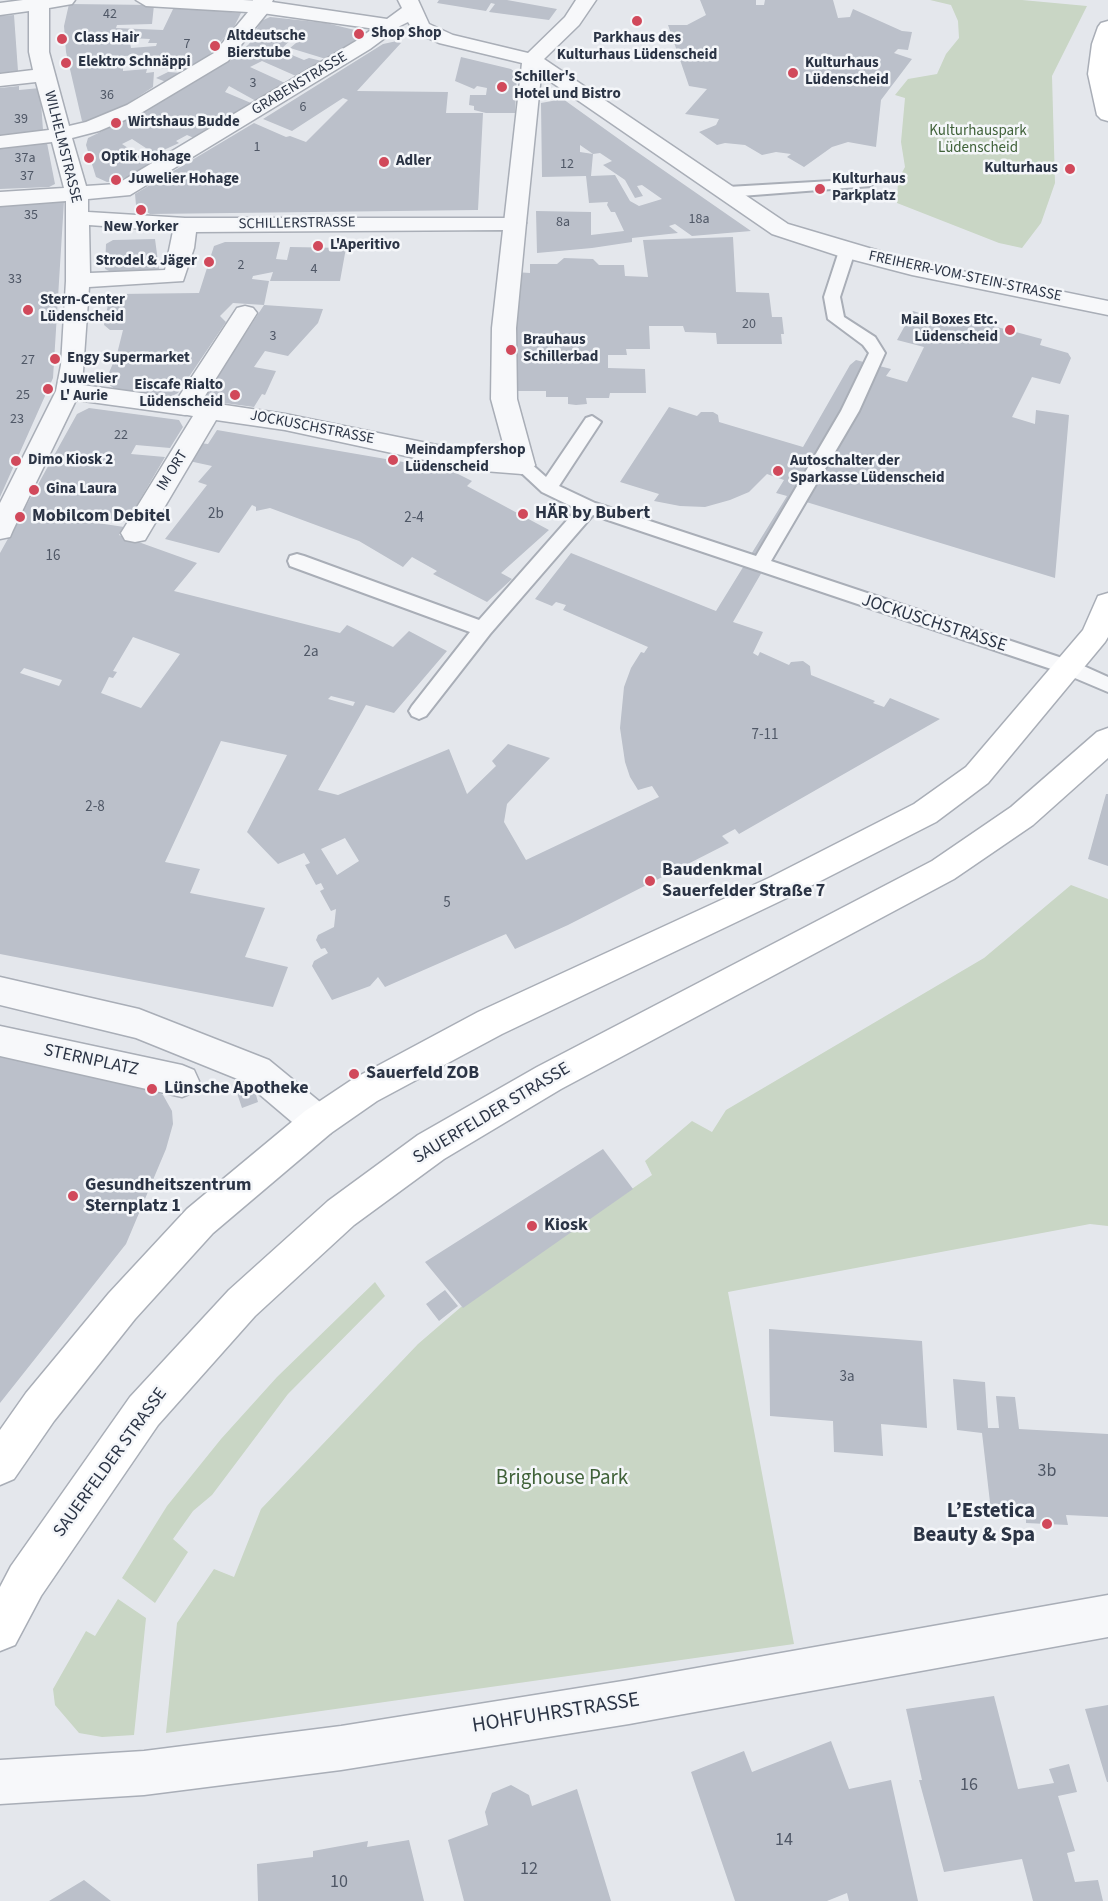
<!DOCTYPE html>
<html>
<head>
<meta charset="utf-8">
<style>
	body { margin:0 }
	canvas { display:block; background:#e4e7ec }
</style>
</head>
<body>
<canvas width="1108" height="1901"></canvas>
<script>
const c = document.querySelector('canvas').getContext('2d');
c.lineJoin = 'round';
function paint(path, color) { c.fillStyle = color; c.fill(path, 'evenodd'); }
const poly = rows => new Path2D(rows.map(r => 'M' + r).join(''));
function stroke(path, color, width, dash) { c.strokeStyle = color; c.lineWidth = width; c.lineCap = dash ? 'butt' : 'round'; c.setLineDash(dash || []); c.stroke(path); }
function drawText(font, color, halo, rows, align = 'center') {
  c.font = font + ' "Source Sans 3",sans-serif'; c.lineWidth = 5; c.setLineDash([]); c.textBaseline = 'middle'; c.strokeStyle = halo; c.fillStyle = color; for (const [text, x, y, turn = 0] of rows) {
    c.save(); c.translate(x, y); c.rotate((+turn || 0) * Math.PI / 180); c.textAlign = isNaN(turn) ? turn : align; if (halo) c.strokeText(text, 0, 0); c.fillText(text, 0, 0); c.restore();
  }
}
paint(poly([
	[930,0,1022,0,1087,6,1052,76,1055,183,1041,223,1022,248,999,243,897,203,898,180,905,167,901,142,905,98,895,95,908,79,937,74,946,54,959,38,958,21,951,5],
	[1071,885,1108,899,1108,1226,1090,1224,728,1292,794,1644,166,1733,177,1623,214,1569,234,1577,261,1509,418,1344,461,1307,652,1175,645,1161,692,1121,712,1132,726,1110,984,958],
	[375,1282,385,1296,288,1394,212,1495,193,1511,173,1539,188,1552,155,1603,122,1578,167,1506,221,1439,277,1377],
	[118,1599,146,1618,134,1735,102,1737,79,1733,55,1705,53,1689,86,1631,95,1636]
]), '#c9d6c5');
paint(poly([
	[439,0,507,0,557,9,549,20,489,12,495,4,491,3,486,11,437,3],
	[700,0,756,0,756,5,764,5,765,0,833,0,838,18,850,17,853,9,902,31,912,32,908,50,898,49,894,53,912,59,881,100,876,147,848,142,832,147,804,167,787,157,791,154,776,152,762,155,745,145,725,143,717,145,699,132,716,125,719,119,685,114,707,89,689,86,668,25,687,25,706,15],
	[69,4,154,5,152,24,117,25,116,28,163,30,174,7,241,13,229,37,225,37,208,56,186,71,142,66,149,55,123,56,123,71,147,69,146,73,154,72,153,87,124,106,89,122,82,121,66,52,64,26],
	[129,38,150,39,148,43,157,43,156,46,131,48],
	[14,15,18,71,0,73,0,16],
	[270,17,326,23,359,31,362,36,326,59,290,48,302,38,294,37,280,50,304,60,309,58,322,61,296,76,262,61,250,67,285,83,256,101,229,86,225,92,251,103,194,138,187,135,176,141,179,143,155,154,132,139,122,144,134,152,142,153,145,156,143,159,150,164,130,176,115,181,107,182,96,177,86,145,88,138,154,106,233,59,249,44,261,21],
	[397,41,401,43,357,91,448,92,446,113,483,113,478,210,150,214,136,205,135,194,254,123,286,137,290,136,306,142,348,100,343,98,292,131,263,119,383,44],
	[461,57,511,69,517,74,515,113,486,113,474,110,474,106,469,105,470,95,486,95,487,88,477,86,474,89,455,81],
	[168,72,183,73,166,82,156,78],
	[19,86,19,90,40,88,43,130,34,134,0,138,0,88],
	[563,99,630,147,751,231,692,236,675,224,669,226,678,233,632,238,632,242,592,248,537,253,536,211,591,212,591,235,624,231,615,212,611,212,607,205,608,202,589,203,586,176,542,177,541,103],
	[580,145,593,154,600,153,612,161,603,165,625,180,635,198,643,196,637,186,642,185,662,199,639,206,630,201,615,175,591,176,593,154,580,152],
	[47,143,55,184,49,187,0,189,0,148],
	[64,201,53,378,0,497,0,204],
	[733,237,736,292,769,293,772,317,782,317,784,334,781,334,782,344,717,344,716,333,685,332,683,326,649,326,650,349,626,349,627,355,608,355,608,368,645,369,646,393,610,393,609,398,586,398,587,404,576,405,568,404,568,397,546,397,546,391,510,391,515,272,530,273,530,264,557,264,564,258,593,259,599,265,624,265,625,276,648,277,643,240],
	[155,239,159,269,113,273,105,269,106,244,113,240],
	[225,242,280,242,276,259,287,260,290,247,346,248,340,281,270,281,273,272,253,276,252,279,269,281,264,305,323,309,318,323,288,356,265,351,254,367,276,371,265,395,262,394,254,407,202,400,264,305,233,303,220,316,226,322,178,393,172,396,115,389,105,382,117,354,123,330,110,330,104,325,109,299,118,294,199,293,214,246],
	[913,311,946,321,952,315,1042,339,1040,345,1068,353,1071,358,1060,384,1032,377,1012,417,1035,424,1036,410,1069,415,1055,578,803,501,733,622,763,632,753,653,758,656,760,652,789,665,791,662,803,661,810,666,811,675,875,701,873,703,884,707,890,698,940,719,739,834,735,829,722,836,729,843,568,925,515,949,506,934,385,987,378,977,370,986,332,1000,312,966,314,961,328,953,325,948,321,949,316,940,318,935,334,927,336,909,331,911,320,891,324,889,321,883,316,885,305,865,310,863,304,853,278,864,247,832,287,755,221,741,165,862,200,869,190,893,265,908,245,957,288,967,273,1007,0,954,0,553,77,414,89,408,179,420,183,427,170,448,136,445,131,454,165,457,127,522,69,512,65,518,124,527,119,535,197,563,174,591,340,633,347,625,393,647,409,631,447,651,394,713,366,705,318,790,338,795,449,749,467,794,496,766,492,761,508,744,550,758,507,804,504,822,526,860,659,797,652,786,638,790,630,777,625,762,620,728,624,687,631,668,641,652,644,653,648,647,563,610,566,605,556,602,552,606,535,599,571,553,716,611,787,496,776,493,784,480,767,474,749,492,730,500,705,507,680,506,654,501,659,494,620,482,669,407,697,416,701,412,713,412,718,415,719,422,803,447,850,365,856,360,891,369,886,376,907,382,924,347,897,340],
	[133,637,180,654,141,708,101,693,109,677,113,678,117,672,113,671],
	[24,668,40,673,62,680,59,686,20,673],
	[331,696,355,702,353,706,328,699],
	[345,838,359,861,337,875,321,849],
	[217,430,450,470,472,481,467,486,549,530,501,573,512,579,487,602,433,574,437,571,412,557,403,567,359,541,270,508,256,511,256,507,252,505,219,553,165,539,207,485,198,482,212,466,189,461,200,443,208,444],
	[1106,794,1108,794,1108,866,1088,859],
	[0,1053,143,1084,163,1095,172,1111,173,1124,166,1149,126,1244,0,1403],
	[253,1084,258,1102,242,1108,236,1090],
	[603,1149,633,1189,463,1308,425,1262],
	[445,1290,458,1306,439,1321,426,1304],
	[769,1329,922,1341,927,1428,881,1424,883,1456,834,1452,833,1421,770,1416],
	[953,1379,985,1382,988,1428,999,1428,996,1396,1015,1397,1019,1429,1108,1434,1108,1517,1066,1515,1068,1525,1026,1523,1026,1512,991,1511,982,1433,957,1430],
	[994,1696,1018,1789,1054,1783,1049,1769,1069,1764,1077,1792,1058,1796,1075,1851,1067,1853,1075,1882,1098,1880,1103,1901,1033,1901,1022,1859,944,1872,919,1780,922,1780,906,1709],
	[1108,1705,1108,1782,1107,1782,1085,1709],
	[831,1741,849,1789,891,1780,918,1901,849,1901,847,1893,827,1901,735,1901,691,1772,744,1751,752,1772],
	[511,1785,529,1795,532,1806,577,1789,611,1901,464,1901,448,1840,488,1825,485,1812,492,1793],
	[409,1840,424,1901,258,1901,257,1864,313,1857,313,1851,368,1841,367,1847],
	[84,1880,111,1901,49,1901]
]), '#bbc0ca');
const service = poly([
	[866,179,871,180,873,183,871,186,728,197,720,192,728,187,866,179],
	[847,246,855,251,840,297,844,317,875,337,885,353,859,411,771,561,1077,663,1108,677,1108,692,1063,673,593,515,490,634,426,716,419,719,412,716,409,711,412,706,470,632,290,566,288,561,290,556,297,554,304,556,479,620,577,509,542,492,513,465,516,461,528,461,546,477,586,418,592,416,601,422,559,486,595,503,756,556,841,411,869,353,863,345,828,319,824,297,839,251,847,246]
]);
const pedestrian = poly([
	[23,0,75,0,72,4,49,8,49,52,69,126,86,122,127,105,214,53,248,12,146,6,136,0,243,0,262,1,272,7,228,61,141,113,99,131,72,138,86,186,117,184,356,41,383,21,397,21,400,25,397,29,370,49,130,195,88,199,88,212,185,218,523,218,526,223,516,328,517,399,535,465,531,471,522,474,513,471,509,465,491,399,492,328,503,230,196,232,194,248,183,281,89,287,82,385,178,398,237,308,245,306,253,308,257,313,198,407,194,413,185,415,76,400,13,530,10,537,0,539,0,503,56,391,61,365,66,281,66,201,0,206,0,192,64,188,52,142,0,148,0,136,49,130,36,82,0,86,0,74,33,70,29,52,29,11,0,15,0,3,23,0],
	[89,225,173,231,165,270,90,273,89,225],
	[0,977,139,1009,269,1060,331,1111,336,1122,331,1133,318,1138,305,1133,245,1082,136,1038,0,1005,0,977],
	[0,1026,182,1065,194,1070,199,1081,194,1092,182,1097,0,1056,0,1026]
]);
const minor = poly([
	[253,0,273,0,272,2,387,19,402,8,398,0,418,0,429,24,453,35,528,53,565,17,576,0,596,0,579,25,544,59,788,224,913,261,1108,301,1108,315,912,275,839,256,772,234,541,75,526,223,523,228,507,228,504,223,522,63,439,43,414,32,408,22,390,31,262,13,252,7,253,0],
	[185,399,285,414,471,452,522,456,531,459,535,465,531,471,522,474,471,470,285,430,216,420,145,540,135,542,125,540,121,533,193,416,176,413,172,407,176,401,185,399],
	[1108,1595,1108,1637,629,1724,341,1770,144,1795,0,1804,0,1760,144,1751,341,1726,629,1680,1108,1595]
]);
const secondary = poly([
	[1108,21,1108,121,1101,119,1097,115,1088,74,1092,44,1098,27,1101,23,1108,21],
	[1108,593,1108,637,1105,642,988,783,936,822,793,895,502,1034,377,1101,331,1133,213,1233,135,1319,54,1421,14,1479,0,1485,0,1430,26,1393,109,1293,187,1209,305,1111,353,1079,478,1012,771,877,914,804,966,767,1083,630,1098,596,1108,593],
	[1108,728,1108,758,1033,825,954,879,561,1089,444,1159,354,1225,255,1316,158,1425,41,1596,15,1645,0,1651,0,1587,11,1566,130,1397,229,1290,328,1201,418,1135,537,1067,932,861,1011,807,1097,732,1108,728]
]);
stroke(service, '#a9aeb7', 4);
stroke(pedestrian, '#a9aeb7', 3);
stroke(minor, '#a9aeb7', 3);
stroke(secondary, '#a9aeb7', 3);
paint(service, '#f7f8fa');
paint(pedestrian, '#f7f8fa');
paint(minor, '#f7f8fa');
paint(secondary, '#fff');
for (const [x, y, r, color] of [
	[637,21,6,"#d1495b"],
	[359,34,6,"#d1495b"],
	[62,39,6,"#d1495b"],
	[215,46,6,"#d1495b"],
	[66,63,6,"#d1495b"],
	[793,73,6,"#d1495b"],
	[502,87,6,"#d1495b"],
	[116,123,6,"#d1495b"],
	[89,158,6,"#d1495b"],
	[384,162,6,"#d1495b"],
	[1070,169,6,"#d1495b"],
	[116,180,6,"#d1495b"],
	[820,189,6,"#d1495b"],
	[141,210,6,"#d1495b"],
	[318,246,6,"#d1495b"],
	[209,262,6,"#d1495b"],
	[28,310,6,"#d1495b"],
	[1010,330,6,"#d1495b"],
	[511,350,6,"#d1495b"],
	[55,359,6,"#d1495b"],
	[48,389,6,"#d1495b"],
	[235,395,6,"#d1495b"],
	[393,460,6,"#d1495b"],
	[16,461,6,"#d1495b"],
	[778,471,6,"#d1495b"],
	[34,490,6,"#d1495b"],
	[523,514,6,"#d1495b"],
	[20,517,6,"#d1495b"],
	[650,881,6,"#d1495b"],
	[354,1074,6,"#d1495b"],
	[152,1089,6,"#d1495b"],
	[73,1196,6,"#d1495b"],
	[532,1226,6,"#d1495b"],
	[1047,1524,6,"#d1495b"]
]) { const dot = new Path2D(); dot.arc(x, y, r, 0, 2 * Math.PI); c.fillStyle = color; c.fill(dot); stroke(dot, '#f4f6f9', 2); }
drawText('14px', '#4f5766', null, [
	["42",110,15],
	["7",187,45],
	["3",253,84],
	["36",107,96],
	["6",303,108],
	["39",21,120],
	["1",257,148],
	["37a",25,159],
	["12",567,165],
	["37",27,177],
	["35",31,216],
	["18a",699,220],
	["8a",563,223],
	["2",241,266],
	["4",314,270],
	["33",15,280],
	["20",749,325],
	["3",273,337],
	["27",28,361],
	["25",23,396],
	["23",17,420],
	["22",121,436]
]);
drawText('bold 15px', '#2b3445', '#f4f6f9', [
	["Shop Shop",371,34],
	["Altdeutsche",227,37],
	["Bierstube",227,54],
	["Class Hair",74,39],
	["Parkhaus des",637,39,"center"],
	["Kulturhaus Lüdenscheid",637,56,"center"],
	["Elektro Schnäppi",78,63],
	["Kulturhaus",805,64],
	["Lüdenscheid",805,81],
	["Schiller's",514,78],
	["Hotel und Bistro",514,95],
	["Wirtshaus Budde",128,123],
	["Optik Hohage",101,158],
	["Adler",396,162],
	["Kulturhaus",1058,169,"right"],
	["Juwelier Hohage",128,180],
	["Kulturhaus",832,180],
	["Parkplatz",832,197],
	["New Yorker",141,228,"center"],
	["L'Aperitivo",330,246],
	["Strodel & Jäger",197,262,"right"],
	["Stern-Center",40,301],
	["Lüdenscheid",40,318],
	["Mail Boxes Etc.",998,321,"right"],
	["Lüdenscheid",998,338,"right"],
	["Brauhaus",523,341],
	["Schillerbad",523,358],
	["Engy Supermarket",67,359],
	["Juwelier",60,380],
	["L' Aurie",60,397],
	["Eiscafe Rialto",223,386,"right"],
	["Lüdenscheid",223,403,"right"],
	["Meindampfershop",405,451],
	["Lüdenscheid",405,468],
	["Dimo Kiosk 2",28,461],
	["Autoschalter der",790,462],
	["Sparkasse Lüdenscheid",790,479],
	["Gina Laura",46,490]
], 'left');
drawText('15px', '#2b3445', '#f4f6f9', [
	["GRABENSTRASSE",300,84,-31],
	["WILHELMSTRASSE",62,147,76],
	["SCHILLERSTRASSE",297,224,-1],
	["FREIHERR-VOM-STEIN-STRASSE",965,277,12],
	["JOCKUSCHSTRASSE",312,428,11],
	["IM ORT",173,471,-58]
]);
drawText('15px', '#3f6138', '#f4f6f9', [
	["Kulturhauspark",978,132],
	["Lüdenscheid",978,149]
]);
drawText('15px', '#4f5766', null, [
	["2b",216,515],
	["2-4",414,519],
	["16",53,557],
	["2a",311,653],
	["7-11",765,736],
	["2-8",95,808],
	["5",447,904],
	["3a",847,1378]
]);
drawText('bold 18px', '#2b3445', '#f4f6f9', [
	["HÄR by Bubert",535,514],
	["Mobilcom Debitel",32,517],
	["Baudenkmal",662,871],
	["Sauerfelder Straße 7",662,892],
	["Sauerfeld ZOB",366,1074],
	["Lünsche Apotheke",164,1089],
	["Gesundheitszentrum",85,1186],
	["Sternplatz 1",85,1207],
	["Kiosk",544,1226]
], 'left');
drawText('18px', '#2b3445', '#f4f6f9', [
	["JOCKUSCHSTRASSE",934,624,18],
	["STERNPLATZ",91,1061,12],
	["SAUERFELDER STRASSE",492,1114,-31],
	["SAUERFELDER STRASSE",111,1463,-54]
]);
drawText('18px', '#4f5766', null, [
	["3b",1047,1472],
	["16",969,1786],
	["14",784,1841],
	["12",529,1870],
	["10",339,1883]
]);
drawText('21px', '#3f6138', '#f4f6f9', [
	["Brighouse Park",562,1479]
]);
drawText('bold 21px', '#2b3445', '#f4f6f9', [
	["L’Estetica",1035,1512],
	["Beauty & Spa",1035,1536]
], 'right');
drawText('21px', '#2b3445', '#f4f6f9', [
	["HOHFUHRSTRASSE",556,1714,-9]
]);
</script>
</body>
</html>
